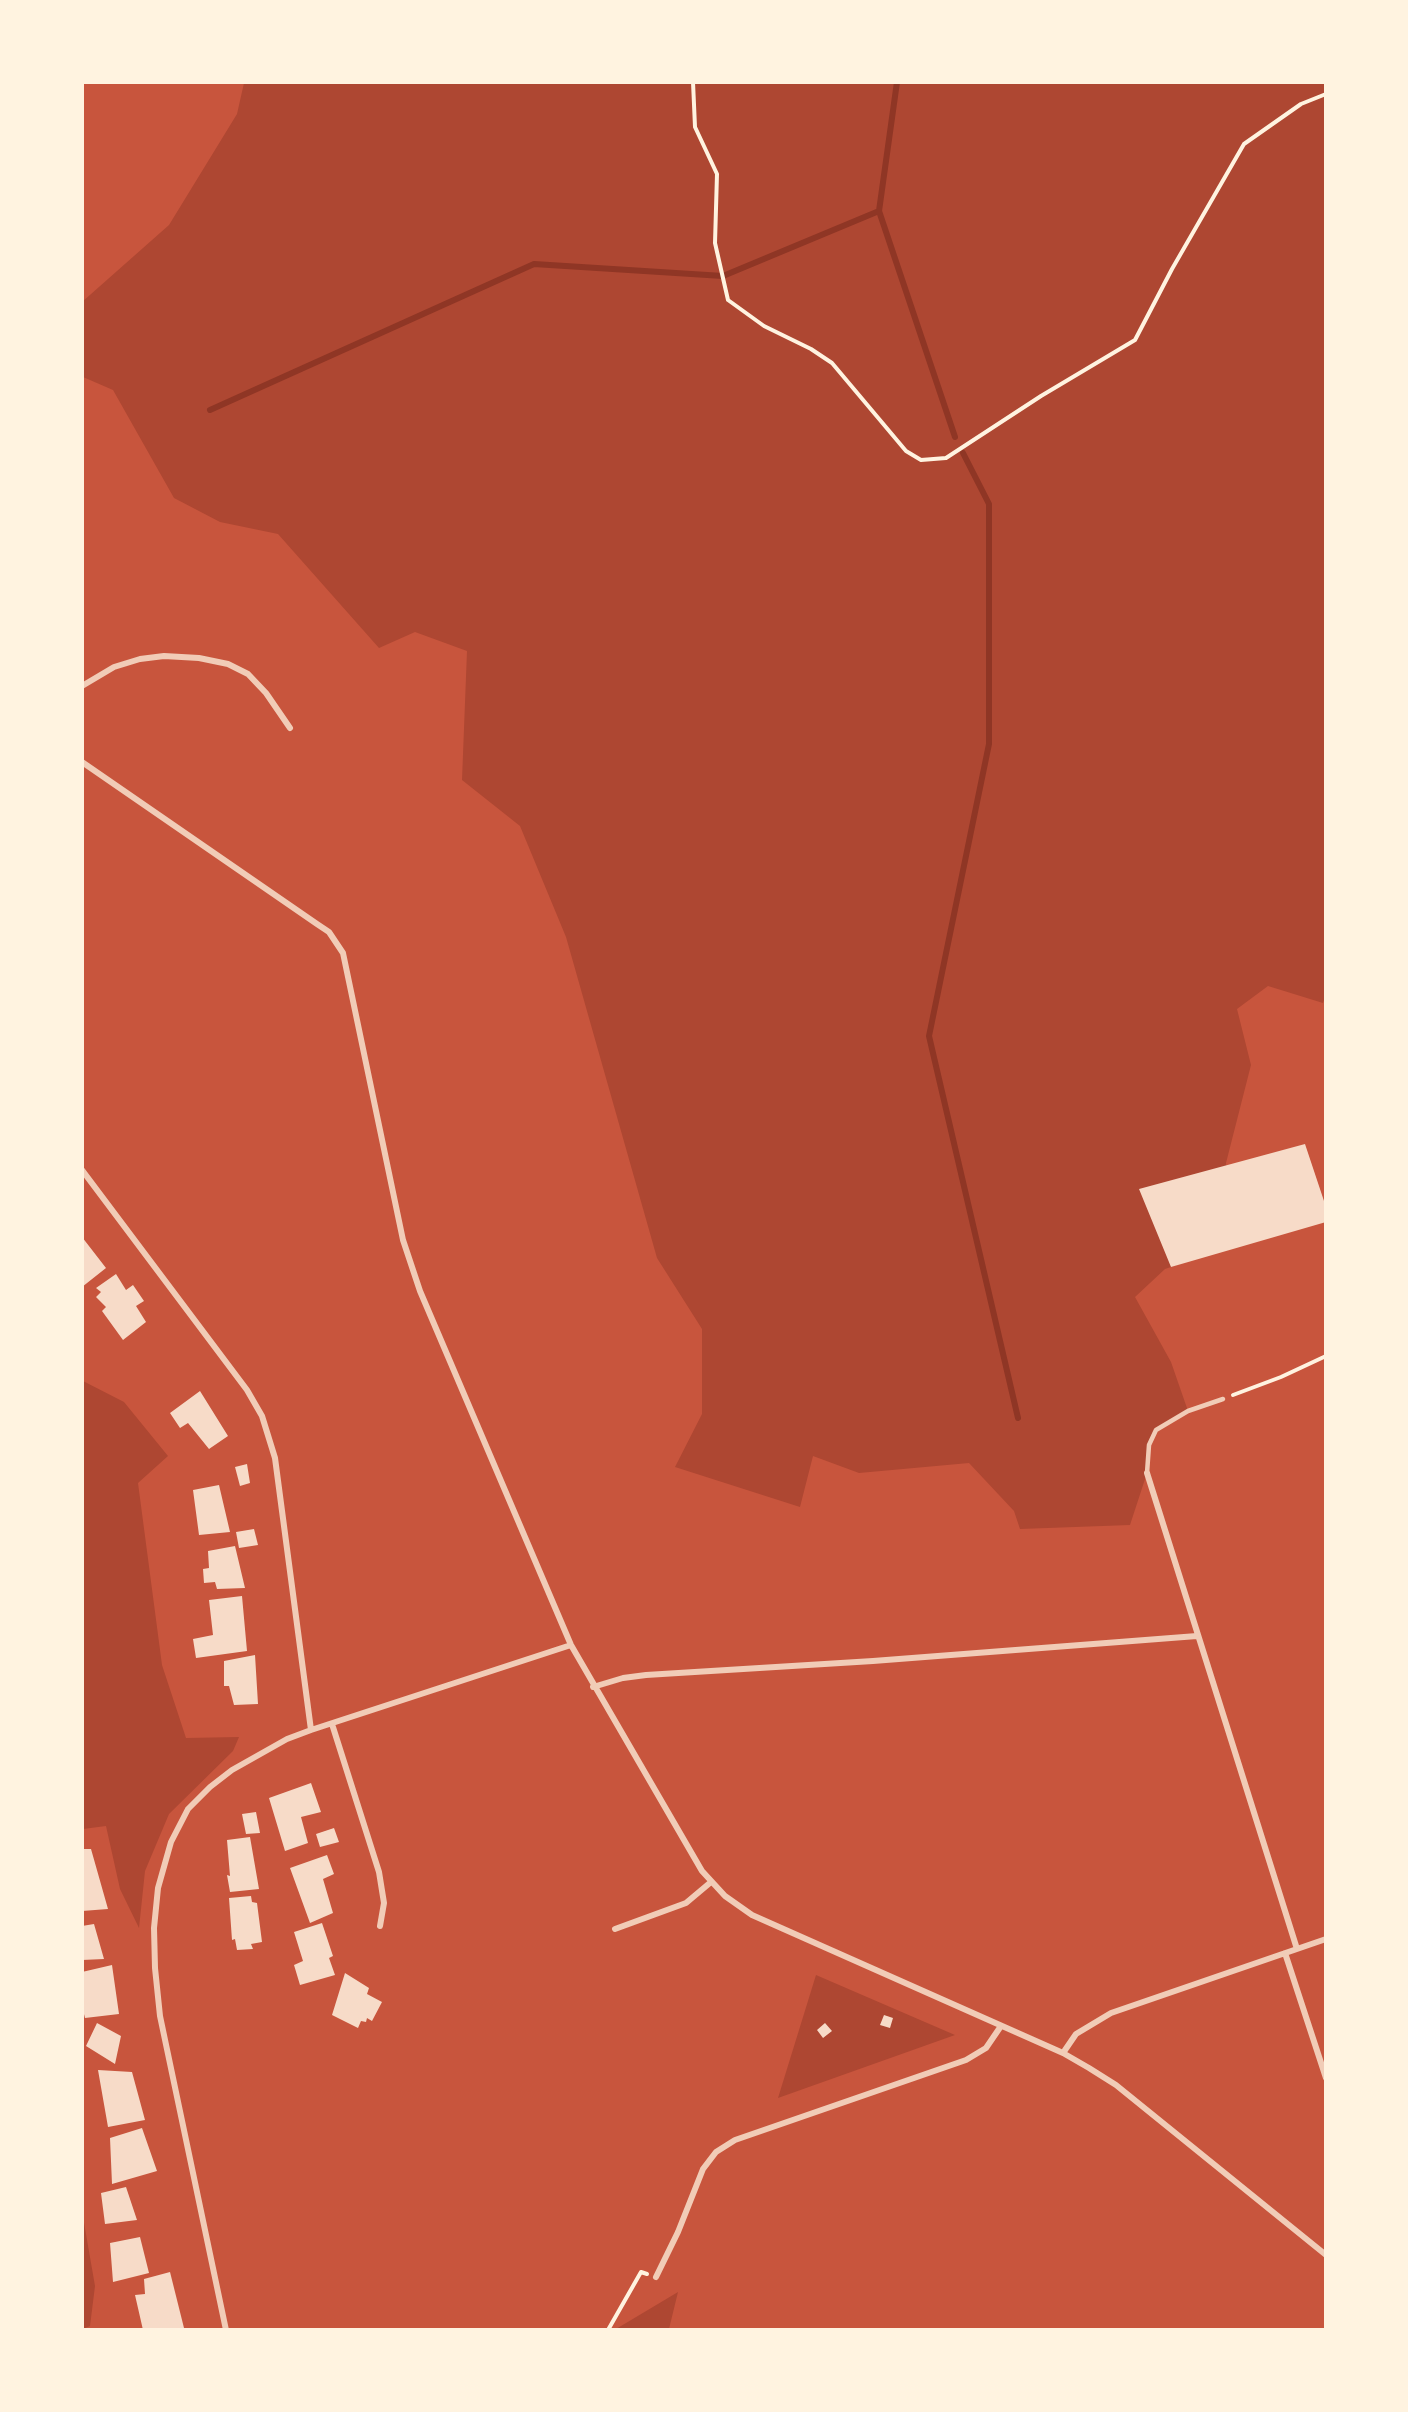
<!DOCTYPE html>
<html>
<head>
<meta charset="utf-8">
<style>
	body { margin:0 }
	#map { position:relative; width:1408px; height:2412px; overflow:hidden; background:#c8553d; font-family:"Varela Round",sans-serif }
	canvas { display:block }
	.frame { position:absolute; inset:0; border:84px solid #fff3e0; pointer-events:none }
</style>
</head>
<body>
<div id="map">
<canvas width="1408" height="2412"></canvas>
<div class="frame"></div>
</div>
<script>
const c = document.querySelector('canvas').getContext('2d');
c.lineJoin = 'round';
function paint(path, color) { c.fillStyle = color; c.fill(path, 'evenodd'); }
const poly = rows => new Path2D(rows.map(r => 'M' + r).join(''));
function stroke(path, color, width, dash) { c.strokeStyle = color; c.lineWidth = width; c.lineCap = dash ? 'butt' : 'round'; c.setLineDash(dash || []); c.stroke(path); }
paint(poly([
	[244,83,1325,83,1325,997,1323,1003,1268,986,1237,1009,1251,1065,1226,1163,1236,1245,1165,1269,1135,1297,1171,1362,1188,1411,1156,1430,1149,1445,1147,1473,1130,1525,1020,1529,1014,1511,969,1463,859,1473,813,1456,800,1507,675,1467,702,1414,702,1329,657,1258,566,937,520,826,462,780,467,651,415,632,379,648,278,534,220,522,174,498,113,390,83,377,82,302,169,225,237,114],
	[83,1381,124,1402,168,1456,138,1483,162,1665,186,1738,239,1737,233,1751,169,1814,145,1871,139,1928,120,1889,106,1826,83,1829],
	[816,1975,955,2035,778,2098],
	[82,2211,95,2286,90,2326,83,2329],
	[678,2292,669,2329,616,2329]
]), '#ae4732');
stroke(poly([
	[897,82,879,211,955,437],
	[210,410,534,264,723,276,879,211],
	[963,453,989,504,989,744,929,1036,1018,1418]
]), '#8f3625', 6);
paint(poly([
	[1305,1144,1326,1207,1326,1222,1171,1267,1139,1189],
	[82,1237,106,1268,82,1287],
	[116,1274,126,1290,133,1285,144,1301,136,1306,146,1322,123,1340,102,1311,106,1307,96,1297,101,1292,96,1288],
	[200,1391,228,1436,209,1449,188,1423,180,1428,170,1413],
	[247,1464,250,1483,240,1486,235,1467],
	[219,1485,230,1532,199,1535,193,1490],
	[254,1529,258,1545,239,1548,236,1532],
	[235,1546,245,1588,217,1589,215,1582,204,1583,203,1569,209,1568,208,1551],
	[242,1596,247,1651,196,1658,193,1639,213,1635,209,1600],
	[255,1655,258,1704,234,1705,229,1686,224,1686,224,1661],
	[311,1783,321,1812,301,1817,308,1843,285,1851,269,1798],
	[256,1812,260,1833,246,1834,242,1814],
	[334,1828,339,1842,320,1847,316,1834],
	[250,1837,259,1889,230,1892,227,1875,230,1876,227,1840],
	[82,1849,91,1849,108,1909,82,1911],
	[327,1855,334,1874,323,1879,333,1913,310,1923,290,1868],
	[251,1896,252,1902,257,1903,262,1942,251,1944,253,1949,237,1950,235,1939,232,1940,229,1898],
	[322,1923,333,1956,329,1958,335,1975,300,1985,294,1965,303,1961,294,1932],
	[94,1924,104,1959,82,1960,82,1926],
	[112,1965,119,2014,85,2018,82,2006,82,1972],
	[345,1973,369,1988,367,1994,382,2002,372,2021,367,2018,366,2022,361,2021,358,2028,332,2015],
	[884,2015,893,2018,890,2028,880,2025],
	[97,2023,121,2036,115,2064,86,2046],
	[825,2023,832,2031,823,2038,817,2030],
	[98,2070,132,2072,145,2120,108,2127],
	[142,2128,157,2171,112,2184,110,2138],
	[126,2187,137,2220,105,2224,101,2193],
	[140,2237,149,2273,113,2282,110,2243],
	[170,2272,184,2328,143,2330,135,2295,145,2294,144,2279]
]), '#f7dbc8');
stroke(poly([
	[693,82,695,127,717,174,715,243,728,300,764,326,811,349,832,363,906,451,921,460,946,458,1041,396,1135,340,1172,269,1244,144,1301,104,1326,94],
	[1233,1395,1281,1377,1326,1356],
	[608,2330,641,2272,647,2274]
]), '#fff3e0', 4);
stroke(poly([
	[1147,1473,1149,1445,1156,1430,1188,1411,1223,1399]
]), '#f1ccb7', 4.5);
stroke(poly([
	[82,686,114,667,140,659,164,656,199,658,228,664,248,674,266,693,290,728],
	[82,762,317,924,329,932,343,953,403,1240,420,1291,571,1645,702,1871,725,1896,752,1915,1063,2053,1089,2068,1116,2085,1326,2255],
	[82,1170,247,1390,262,1416,275,1458,311,1730],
	[1147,1473,1297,1949],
	[593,1687,623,1678,646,1675,873,1661,1197,1636],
	[332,1724,379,1872,384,1903,380,1926],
	[615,1929,686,1903,711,1882],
	[1285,1953,1326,2078],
	[1063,2053,1076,2034,1111,2013,1326,1939],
	[656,2277,678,2232,703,2169,716,2152,735,2140,966,2060,986,2048,1001,2026],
	[226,2330,160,2016,155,1968,154,1928,158,1888,171,1842,188,1809,210,1787,232,1770,287,1739,311,1730,571,1645]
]), '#f1ccb7', 6);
</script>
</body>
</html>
